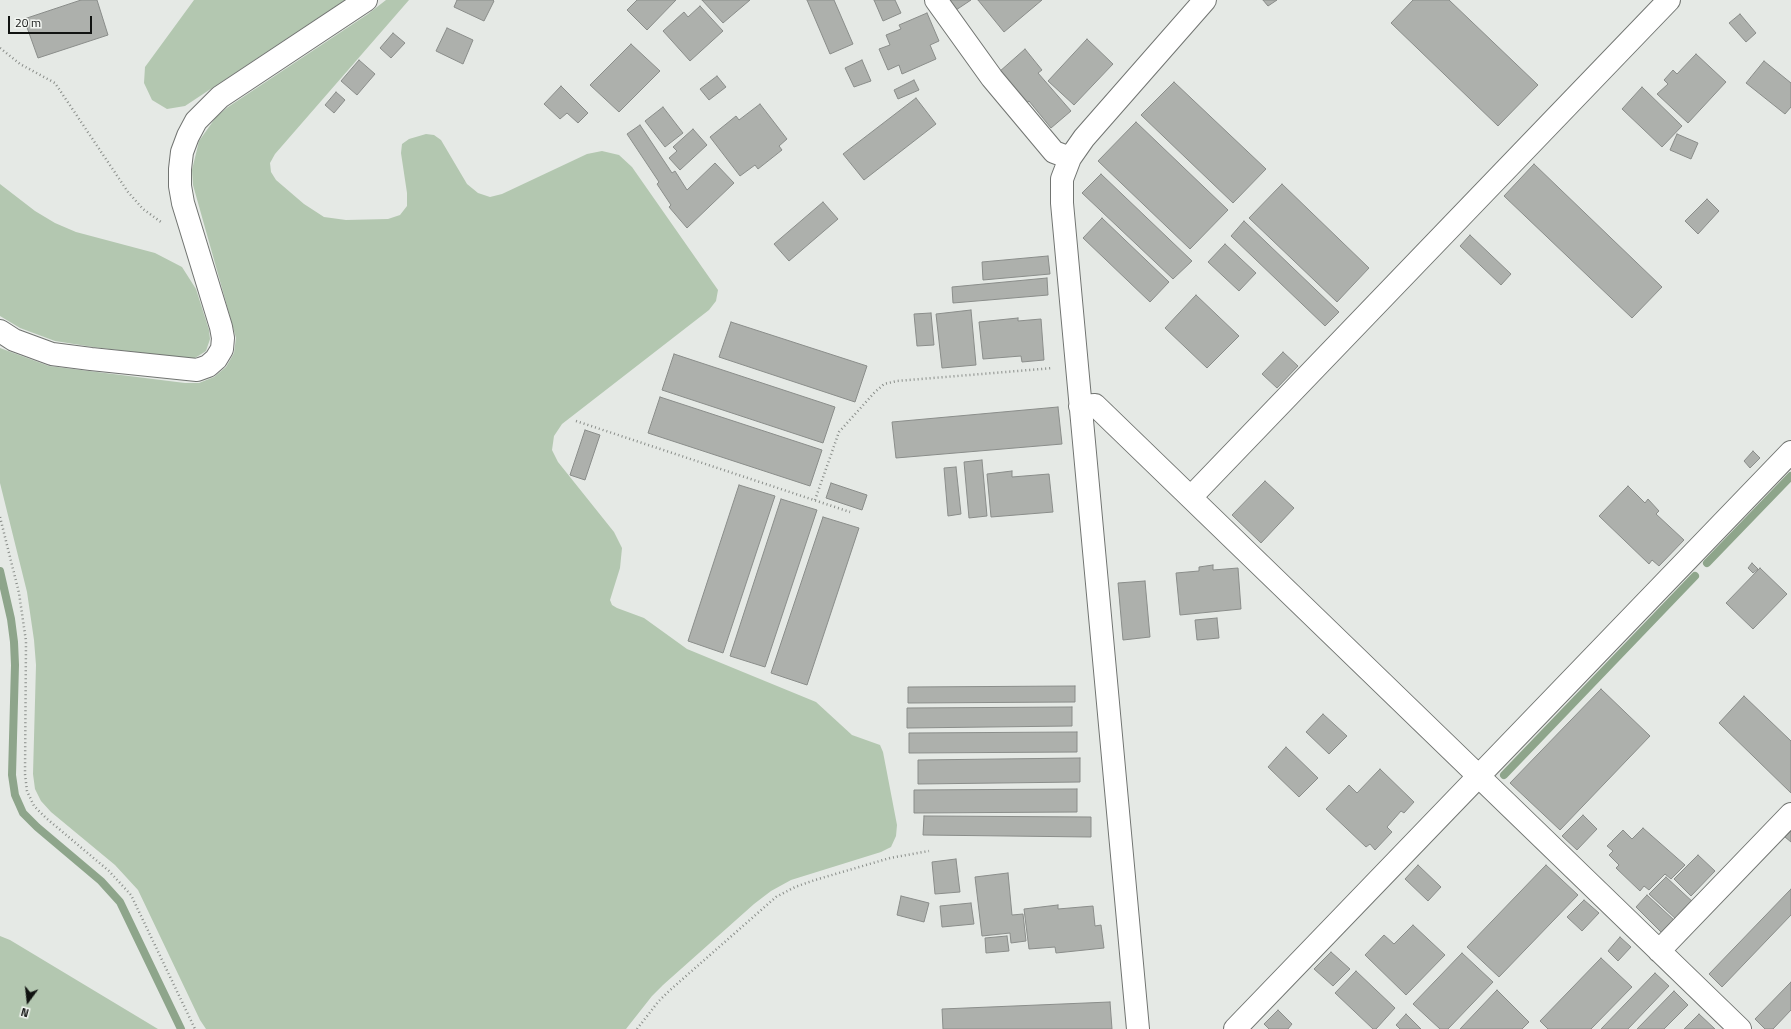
<!DOCTYPE html>
<html>
<head>
<meta charset="utf-8">
<style>
	body { margin:0 }
	#map { position:relative; width:1791px; height:1029px; overflow:hidden; background:#e5e9e5; font-family:"Titillium Web",sans-serif }
	canvas { display:block }
	.north { position:absolute; left:8px; top:981px; width:40px; height:40px; -webkit-text-stroke:3px #f3f6f2; paint-order:stroke; rotate:195deg; font-size:11px; font-weight:700; line-height:16px; text-align:center; color:#111311 }
	.north::after { content:''; display:block; margin:auto; width:14px; height:18px; background:#111311; clip-path:polygon(50% 0,100% 100%,50% 72%,0 100%) }
	.scale { position:absolute; left:8px; top:16px; width:84px; height:18px; box-sizing:border-box; border:2px solid #111311; border-top:0; padding-left:5px; font-size:12px; line-height:14px; white-space:nowrap; color:#111311; -webkit-text-stroke:3px #f3f6f2; paint-order:stroke }
</style>
</head>
<body>
<div id="map">
<canvas width="1791" height="1029"></canvas>
<div class="north">N</div>
<div class="scale">20 m</div>
</div>
<script>
const c = document.querySelector('canvas').getContext('2d');
c.lineJoin = 'round';
function paint(path, color) { c.fillStyle = color; c.fill(path, 'evenodd'); }
const poly = rows => new Path2D(rows.map(r => 'M' + r).join(''));
function stroke(path, color, width, dash) { c.strokeStyle = color; c.lineWidth = width; c.lineCap = dash ? 'butt' : 'round'; c.setLineDash(dash || []); c.stroke(path); }
paint(poly([
	[194,0,345,0,185,106,167,109,152,100,144,83,145,67],
	[386,0,409,0,275,154,270,163,271,172,276,180,304,204,324,217,346,220,388,219,400,215,407,206,407,193,401,153,402,144,409,139,426,134,434,135,441,140,467,184,478,193,490,197,502,194,587,154,602,151,619,155,632,167,718,290,716,301,709,310,562,424,554,436,552,450,558,462,614,532,622,548,620,568,610,600,612,605,617,608,644,618,687,649,816,702,852,735,880,745,883,752,897,825,896,836,891,847,881,852,791,880,771,891,754,904,663,985,652,996,626,1029,206,1029,200,1020,138,890,115,865,51,812,41,801,35,789,33,774,36,665,34,640,27,592,0,483,0,348,49,366,185,383,199,383,214,377,226,367,234,353,236,338,193,185,192,170,199,141,216,117,228,107,368,14],
	[0,184,35,211,55,223,76,232,155,253,182,267,196,289,209,330,210,339,206,351,195,358,186,358,93,347,55,341,20,328,0,316],
	[0,936,10,940,158,1029,0,1029]
]), '#b3c7b0');
stroke(poly([
	[1707,563,1791,476],
	[0,571,11,619,14,642,15,665,12,775,15,795,23,813,37,827,101,881,120,902,181,1029],
	[1504,775,1695,576]
]), '#8ea58b', 8);
const building = poly([
	[81,0,97,0,108,35,38,58,24,19,81,0],
	[457,0,493,0,494,1,484,21,454,7,457,0],
	[637,0,676,0,647,30,627,10,637,0],
	[702,0,750,0,723,23,702,0],
	[807,0,834,0,853,44,830,54,807,0],
	[874,0,895,0,901,13,883,21,874,0],
	[944,0,971,0,953,12,944,0],
	[978,0,1042,0,1004,32,978,0],
	[1263,0,1277,0,1268,6,1263,0],
	[1413,0,1449,0,1538,85,1498,126,1391,23,1413,0],
	[700,6,723,31,690,61,663,31,684,12,688,17,700,6],
	[927,13,939,41,930,45,936,59,902,74,899,65,888,70,879,49,890,45,886,35,901,29,899,25,927,13],
	[1740,14,1756,33,1746,42,1729,23,1740,14],
	[447,28,473,40,463,64,436,51,447,28],
	[393,33,405,43,391,58,380,48,393,33],
	[1087,39,1113,64,1074,105,1048,81,1087,39],
	[631,44,660,71,619,112,590,85,631,44],
	[1025,49,1042,70,1038,73,1071,111,1051,128,1029,101,1025,104,999,72,1025,49],
	[1696,54,1726,82,1688,123,1657,94,1668,84,1664,80,1673,70,1677,74,1696,54],
	[359,60,375,74,357,95,341,81,359,60],
	[862,60,871,81,854,87,845,68,862,60],
	[1764,61,1791,83,1791,107,1785,114,1746,83,1764,61],
	[717,76,726,87,709,100,700,89,717,76],
	[914,80,919,90,898,99,894,90,914,80],
	[1174,82,1266,169,1233,203,1141,115,1174,82],
	[561,86,588,113,578,123,567,113,560,119,544,104,561,86],
	[1642,87,1682,126,1662,147,1622,109,1642,87],
	[336,92,345,100,334,113,325,105,336,92],
	[916,98,936,124,864,180,843,154,916,98],
	[760,104,787,139,779,146,782,150,758,169,755,165,740,176,710,137,736,116,739,120,760,104],
	[663,107,683,133,665,147,645,121,663,107],
	[1136,122,1228,210,1190,249,1098,161,1136,122],
	[640,125,672,173,675,171,687,190,715,163,734,183,687,228,669,207,671,205,657,184,659,182,627,134,640,125],
	[693,129,707,145,680,170,669,158,677,151,673,147,693,129],
	[1677,134,1698,143,1691,159,1670,150,1677,134],
	[1534,164,1662,287,1632,318,1504,196,1534,164],
	[1101,174,1192,261,1173,279,1082,193,1101,174],
	[1282,184,1369,268,1337,302,1249,218,1282,184],
	[1707,199,1719,211,1698,234,1685,221,1707,199],
	[823,202,838,219,789,261,774,244,823,202],
	[1102,218,1169,282,1150,302,1083,238,1102,218],
	[1244,221,1339,312,1325,326,1231,236,1244,221],
	[1470,235,1511,274,1501,285,1460,246,1470,235],
	[1225,244,1256,273,1239,291,1208,262,1225,244],
	[1048,256,1050,274,983,280,982,262,1048,256],
	[1047,278,1048,295,953,303,952,287,1047,278],
	[1196,295,1239,336,1207,368,1165,328,1196,295],
	[971,310,976,365,942,368,936,314,971,310],
	[931,313,934,345,917,346,914,314,931,313],
	[1018,318,1018,321,1041,319,1044,360,1022,362,1021,356,983,359,979,322,1018,318],
	[731,322,867,366,855,402,719,357,731,322],
	[1283,352,1298,366,1277,388,1262,374,1283,352],
	[674,354,835,407,823,443,662,390,674,354],
	[660,397,822,450,810,486,648,433,660,397],
	[1058,407,1062,444,896,458,892,422,1058,407],
	[585,430,600,435,585,480,570,475,585,430],
	[1753,451,1760,458,1750,468,1744,461,1753,451],
	[982,460,987,516,969,518,964,462,982,460],
	[956,467,961,514,948,516,944,468,956,467],
	[1012,471,1012,477,1049,474,1053,512,991,517,987,474,1012,471],
	[1265,481,1294,508,1261,543,1232,515,1265,481],
	[831,483,867,495,862,510,826,498,831,483],
	[739,485,775,496,723,653,688,641,739,485],
	[1628,486,1645,503,1648,499,1659,511,1656,514,1684,540,1659,566,1652,560,1649,564,1599,516,1628,486],
	[781,499,817,510,765,667,730,656,781,499],
	[823,517,859,528,807,685,771,673,823,517],
	[1752,563,1758,569,1753,573,1748,568,1752,563],
	[1213,565,1213,570,1238,568,1241,609,1180,615,1176,573,1199,571,1199,567,1213,565],
	[1760,568,1787,594,1753,629,1726,603,1760,568],
	[1145,581,1150,637,1123,640,1118,583,1145,581],
	[1217,618,1219,638,1197,640,1195,620,1217,618],
	[1075,686,1075,702,908,703,908,687,1075,686],
	[1601,689,1650,736,1560,830,1510,783,1601,689],
	[1744,696,1791,741,1791,793,1719,723,1744,696],
	[1072,707,1072,726,907,728,907,708,1072,707],
	[1323,714,1347,736,1329,754,1306,732,1323,714],
	[1077,732,1077,752,909,753,909,733,1077,732],
	[1286,747,1318,778,1299,797,1268,767,1286,747],
	[1080,758,1080,782,918,784,918,760,1080,758],
	[1380,769,1414,802,1404,813,1401,811,1387,827,1392,832,1375,850,1370,844,1366,847,1326,809,1349,785,1357,793,1380,769],
	[1077,789,1077,812,914,813,914,790,1077,789],
	[1583,815,1597,829,1577,850,1562,836,1583,815],
	[924,816,1091,817,1091,837,923,835,924,816],
	[1643,828,1685,865,1671,879,1665,874,1649,890,1644,886,1640,891,1616,868,1619,865,1609,855,1613,851,1607,846,1623,830,1632,839,1643,828],
	[1791,831,1791,842,1785,837,1791,831],
	[1698,855,1715,871,1691,896,1674,879,1698,855],
	[956,859,960,892,935,894,932,862,956,859],
	[1418,865,1441,887,1428,901,1405,879,1418,865],
	[1546,865,1578,895,1499,977,1467,947,1546,865],
	[1008,873,1012,915,1023,914,1026,941,1011,943,1010,933,982,936,975,877,1008,873],
	[1666,877,1695,904,1678,921,1649,894,1666,877],
	[1791,889,1791,915,1722,987,1709,974,1791,889],
	[1647,895,1674,920,1662,933,1636,907,1647,895],
	[901,896,929,903,924,922,897,915,901,896],
	[1584,900,1599,913,1582,931,1567,917,1584,900],
	[971,903,974,924,942,927,940,906,971,903],
	[1058,905,1058,909,1093,906,1095,926,1101,925,1104,948,1056,953,1055,947,1029,949,1024,909,1058,905],
	[1413,925,1445,955,1406,995,1365,955,1384,935,1394,944,1413,925],
	[1007,936,1009,951,986,953,985,938,1007,936],
	[1620,937,1631,947,1618,961,1608,951,1620,937],
	[1331,952,1350,969,1333,986,1314,969,1331,952],
	[1462,953,1493,982,1448,1029,1440,1029,1413,1004,1462,953],
	[1601,958,1632,987,1591,1029,1548,1029,1540,1021,1601,958],
	[1356,971,1395,1008,1376,1029,1373,1029,1335,993,1356,971],
	[1655,973,1669,986,1628,1029,1601,1029,1655,973],
	[1791,982,1791,1010,1773,1029,1765,1029,1755,1019,1791,982],
	[1497,990,1529,1022,1522,1029,1460,1029,1497,990],
	[1674,991,1688,1005,1664,1029,1637,1029,1674,991],
	[1110,1002,1112,1029,943,1029,942,1009,1110,1002],
	[1278,1010,1292,1024,1288,1029,1269,1029,1264,1024,1278,1010],
	[1406,1014,1421,1029,1400,1029,1396,1025,1406,1014],
	[1699,1014,1715,1029,1684,1029,1699,1014]
]);
paint(building, '#adb0ac');
stroke(building, '#8a8d8a', 1);
const minor = poly([
	[936,0,992,78,1054,152,1070,158],
	[0,331,14,340,52,354,91,359,197,370,208,366,216,359,222,349,223,338,221,327,183,203,180,186,180,169,182,152,188,136,196,121,220,97,366,0],
	[1080,406,1095,405,1740,1029],
	[1191,497,1669,0],
	[1659,951,1791,814],
	[1138,1029,1062,203,1062,179,1070,158,1084,138,1205,0],
	[1235,1029,1791,452]
]);
stroke(minor, '#717471', 24);
stroke(poly([
	[0,48,20,64,55,83,128,192,143,209,161,222],
	[576,421,850,512],
	[815,500,839,432,874,393,884,384,897,381,1053,368],
	[0,517,19,593,26,641,25,774,27,791,34,806,46,818,109,871,131,895,195,1029],
	[637,1029,658,1002,669,991,776,897,795,887,815,880,890,858,929,851]
]), '#898d89', 2.5, [1, 3]);
stroke(minor, '#fff', 22);
</script>
</body>
</html>
